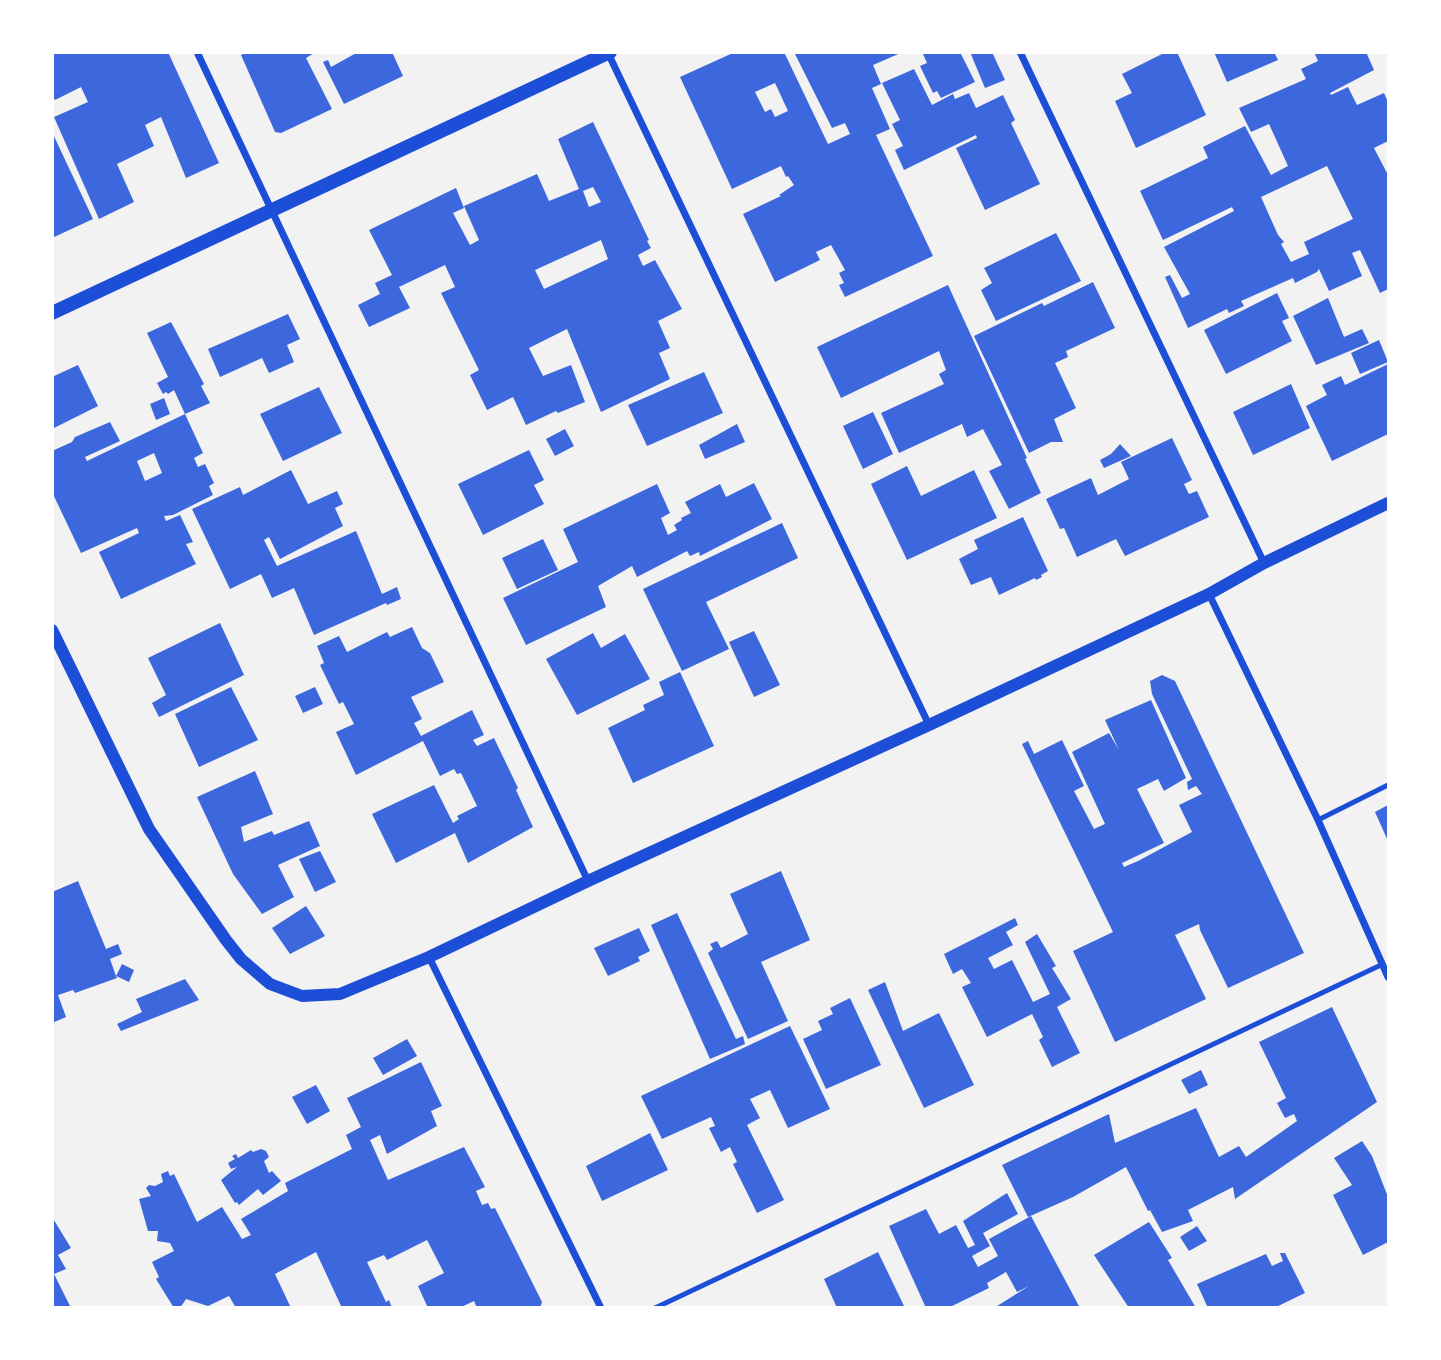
<!DOCTYPE html>
<html>
<head>
<meta charset="utf-8">
<style>
	body { margin:0 }
	#map { position:relative; width:1441px; height:1360px; overflow:hidden; background:#f2f2f2; font-family:"IBM Plex Sans",sans-serif }
	canvas { display:block }
	.frame { position:absolute; inset:0; border:54px solid #fff; pointer-events:none }
</style>
</head>
<body>
<div id="map">
<canvas width="1441" height="1360"></canvas>
<div class="frame"></div>
</div>
<script>
const c = document.querySelector('canvas').getContext('2d');
c.lineJoin = 'round';
function paint(path, color) { c.fillStyle = color; c.fill(path, 'evenodd'); }
const poly = rows => new Path2D(rows.map(r => 'M' + r).join(''));
function stroke(path, color, width, dash) { c.strokeStyle = color; c.lineWidth = width; c.lineCap = dash ? 'butt' : 'round'; c.setLineDash(dash || []); c.stroke(path); }
paint(poly([
	[52,52,168,52,219,163,186,178,161,117,145,125,154,146,117,164,134,202,99,219,54,117,88,102,81,87,55,100,52,95],
	[247,52,316,52,306,58,332,109,281,133,275,132,241,55],
	[358,52,392,52,403,76,344,104,323,62,328,60,331,67],
	[735,52,784,52,828,144,850,134,845,123,832,128,794,52,903,52,873,65,881,84,872,88,890,129,876,135,933,256,845,297,839,285,844,283,839,273,845,270,831,245,816,252,820,260,775,282,743,214,781,196,779,195,794,185,788,176,786,177,781,166,732,189,680,77],
	[775,83,788,111,775,117,771,109,765,112,755,92],
	[922,52,960,52,975,82,941,98,937,91,933,93,920,66,927,63],
	[970,52,992,52,1005,80,985,88],
	[1166,52,1177,52,1206,115,1136,148,1115,101,1132,93,1122,74],
	[1214,52,1274,52,1278,60,1227,82],
	[1314,52,1366,52,1374,70,1330,93,1331,95,1348,87,1357,105,1384,93,1388,102,1388,141,1374,148,1388,175,1388,289,1380,293,1360,250,1352,253,1362,276,1329,291,1319,269,1317,272,1295,283,1293,278,1241,301,1244,306,1229,313,1227,309,1188,328,1165,277,1170,275,1182,298,1190,294,1164,247,1234,211,1232,207,1163,240,1140,191,1208,158,1203,147,1245,126,1271,175,1288,166,1269,124,1251,132,1239,108,1306,79,1301,69,1318,61],
	[1327,166,1353,219,1304,242,1309,254,1291,262,1281,244,1284,242,1278,235,1261,197],
	[914,69,932,105,953,94,955,99,969,93,976,108,1003,95,1015,120,1011,123,1040,184,985,210,956,148,977,138,976,135,904,170,895,150,903,146,892,124,900,120,882,83],
	[593,122,649,240,647,241,651,248,638,255,643,266,655,260,682,309,658,321,670,348,659,353,670,379,601,412,567,329,529,348,543,376,571,365,585,402,558,413,556,411,526,425,513,397,487,410,470,375,479,370,441,293,455,287,445,265,399,287,410,308,369,327,358,305,380,294,375,283,392,275,369,230,456,188,464,208,453,213,470,245,479,240,464,206,537,174,549,201,579,189,558,139],
	[593,187,601,202,589,207,583,191],
	[601,240,608,259,544,289,535,270],
	[52,132,93,219,52,238],
	[1056,233,1081,281,996,321,981,290,992,283,984,268],
	[1093,282,1115,328,1066,351,1068,357,1055,363,1076,408,1054,419,1063,442,1051,442,1029,453,974,336,1042,303,1044,306],
	[948,285,1027,458,1025,459,1041,493,1009,509,989,471,1002,465,983,429,967,437,962,424,899,453,881,413,944,384,939,374,946,370,939,351,841,398,817,347],
	[1277,293,1289,318,1282,321,1292,341,1226,374,1204,330],
	[1328,298,1344,337,1362,329,1369,343,1316,365,1293,316],
	[288,314,300,339,287,345,294,362,269,373,262,358,220,377,208,349],
	[171,322,204,384,201,386,210,403,185,414,203,453,194,458,198,467,205,464,214,483,209,486,213,495,173,515,164,516,166,521,180,515,193,542,186,544,196,564,121,599,99,552,139,533,137,528,81,553,52,492,52,451,72,442,75,437,110,422,120,441,85,457,87,461,185,414,174,390,168,394,166,392,163,394,157,383,168,377,147,333],
	[154,453,162,473,145,481,137,461],
	[1379,340,1388,362,1360,374,1351,353],
	[1388,364,1388,434,1332,461,1306,406,1327,395,1322,385,1341,376,1345,385],
	[78,365,98,406,52,429,52,377],
	[704,372,723,413,647,446,628,405],
	[1291,384,1310,428,1253,455,1233,412],
	[319,387,342,433,283,461,260,414],
	[164,398,170,414,156,420,150,404],
	[873,412,893,454,863,469,843,426],
	[737,424,745,442,705,459,699,445],
	[565,429,574,446,555,456,546,439],
	[1172,438,1192,480,1184,484,1189,494,1197,491,1209,517,1125,556,1116,539,1077,557,1064,528,1060,529,1046,499,1091,478,1098,495,1129,479,1121,462],
	[1120,444,1131,456,1104,468,1100,460,1111,454],
	[529,450,544,480,534,485,544,504,483,535,458,484],
	[907,466,921,496,974,470,997,518,907,560,871,484],
	[291,470,308,504,337,491,343,504,335,508,343,526,280,559,269,537,264,540,277,566,356,531,382,594,397,587,401,599,387,605,386,603,314,635,294,588,272,598,261,574,230,589,192,509,240,487,243,495],
	[754,483,772,519,700,556,699,552,690,556,687,551,637,577,632,566,598,586,606,607,526,645,503,598,578,562,563,529,657,484,670,513,661,518,668,535,677,530,674,525,682,520,681,518,691,513,685,502,720,484,726,497],
	[1023,517,1048,571,1041,575,1042,577,1036,580,1035,578,999,595,991,577,971,585,959,559,978,549,974,540],
	[782,523,798,558,706,602,729,649,682,671,643,589],
	[543,539,558,570,517,589,502,558],
	[220,623,244,675,159,717,152,703,166,695,148,658],
	[412,627,422,648,430,653,444,682,411,697,422,719,414,723,421,736,472,710,484,735,473,740,477,746,494,738,518,788,516,790,533,827,468,863,455,833,396,863,372,814,434,785,453,823,459,819,457,816,477,806,461,773,457,774,454,769,440,776,423,741,356,775,336,732,354,724,343,702,339,704,320,665,324,663,317,646,339,636,347,652,387,632,390,637],
	[754,631,780,685,754,697,729,642],
	[593,633,601,648,625,634,650,679,577,715,546,659],
	[680,672,714,746,633,783,608,728,645,710,643,705,664,695,659,682],
	[1162,675,1175,681,1304,953,1228,988,1200,930,1199,924,1175,935,1206,999,1115,1042,1073,951,1113,932,1022,744,1028,741,1034,754,1062,740,1084,786,1074,791,1094,829,1105,824,1072,752,1109,733,1119,750,1105,720,1151,700,1186,778,1164,791,1158,779,1137,789,1164,843,1122,863,1124,867,1138,861,1192,832,1179,805,1202,794,1196,786,1188,790,1187,782,1192,779,1152,694,1150,681],
	[231,687,258,740,199,767,175,714],
	[315,687,323,704,303,713,295,696],
	[255,771,273,814,241,827,244,842,272,831,274,835,309,821,320,846,278,865,294,897,262,914,233,874,197,797],
	[1388,805,1388,841,1375,812],
	[320,851,336,882,315,892,299,859],
	[781,871,810,940,761,962,788,1021,748,1039,708,953,713,949,710,944,717,941,721,948,748,934,730,894],
	[78,881,106,949,118,944,122,954,110,959,116,976,122,964,134,970,129,982,116,976,117,978,75,993,73,990,58,995,66,1017,52,1023,52,892],
	[306,906,325,936,290,954,272,928],
	[677,913,736,1039,743,1036,745,1044,710,1059,651,925],
	[1015,918,1018,925,1006,932,1013,945,988,958,994,969,1012,960,1033,1002,1050,994,1025,942,1037,934,1056,966,1052,968,1071,999,1057,1007,1080,1053,1052,1067,1039,1040,1043,1037,1032,1014,987,1037,962,987,971,983,962,969,953,974,944,954],
	[639,928,650,951,638,957,640,961,608,976,594,948],
	[185,979,199,1000,121,1031,117,1024,142,1012,136,999],
	[885,982,903,1031,939,1013,974,1085,924,1108,868,990],
	[850,998,881,1065,826,1089,803,1039,822,1030,818,1021,833,1014,830,1008],
	[1332,1007,1377,1102,1235,1199,1233,1187,1188,1210,1193,1221,1162,1232,1150,1210,1148,1211,1126,1167,1073,1197,1028,1217,1002,1165,1109,1114,1115,1143,1196,1108,1219,1157,1239,1146,1246,1157,1297,1121,1294,1114,1285,1118,1277,1103,1286,1098,1259,1042],
	[790,1026,830,1109,788,1128,770,1090,750,1099,760,1118,747,1125,784,1200,757,1213,733,1164,737,1162,730,1147,721,1152,709,1128,715,1126,711,1117,662,1139,641,1096],
	[407,1039,417,1056,383,1075,373,1058],
	[421,1062,442,1106,431,1111,437,1126,387,1154,380,1135,370,1140,388,1180,464,1147,485,1187,476,1191,482,1205,488,1203,491,1209,495,1208,542,1302,540,1308,477,1308,474,1301,459,1308,428,1308,418,1286,444,1273,427,1240,387,1260,384,1255,367,1262,386,1302,389,1300,392,1308,342,1308,316,1252,275,1274,291,1308,236,1308,229,1296,208,1306,186,1299,180,1308,174,1308,156,1279,159,1277,152,1262,174,1251,170,1243,157,1241,158,1231,148,1231,139,1199,151,1196,146,1188,149,1185,155,1186,163,1182,161,1174,168,1171,170,1176,174,1174,197,1222,222,1207,242,1239,251,1235,241,1219,288,1191,285,1183,352,1149,346,1135,361,1127,347,1098],
	[1201,1070,1208,1085,1189,1094,1181,1080],
	[316,1085,330,1111,307,1124,292,1097],
	[650,1133,668,1170,602,1201,586,1166],
	[1362,1141,1372,1156,1388,1197,1388,1242,1363,1255,1333,1195,1352,1185,1334,1158],
	[261,1149,266,1151,269,1157,264,1161,269,1173,272,1171,281,1181,263,1195,258,1189,239,1205,237,1202,235,1203,221,1180,237,1167,231,1169,228,1163,235,1159,232,1156,236,1154,238,1158,251,1150,253,1152],
	[1007,1193,1018,1214,983,1233,990,1246,972,1256,978,1267,998,1256,989,1239,1031,1216,1080,1308,994,1308,1029,1286,1017,1292,1006,1272,987,1283,989,1288,948,1308,926,1308,889,1226,926,1209,939,1234,956,1225,968,1248,975,1245,963,1221],
	[52,1217,71,1248,58,1255,66,1269,54,1274,71,1308,52,1308],
	[1149,1222,1172,1258,1168,1260,1196,1308,1129,1308,1094,1255],
	[1197,1226,1207,1241,1189,1251,1180,1237],
	[878,1252,905,1308,837,1308,824,1279],
	[1280,1253,1285,1253,1305,1293,1274,1308,1208,1308,1197,1284,1266,1254,1272,1266,1283,1261]
]), '#3d67dc');
stroke(poly([
	[1318,820,1388,785],
	[655,1308,1383,964]
]), '#1d4ed8', 5);
stroke(poly([
	[197,52,588,881],
	[1020,52,1264,563],
	[608,53,929,725],
	[1209,594,1318,820,1388,977],
	[429,957,601,1308]
]), '#1d4ed8', 7);
stroke(poly([
	[52,630,149,829,226,940,241,959,270,984,302,996,340,994,429,957,588,881,929,725,1209,594,1264,563,1388,503]
]), '#1d4ed8', 12);
stroke(poly([
	[52,313,610,52]
]), '#1d4ed8', 14);
</script>
</body>
</html>
